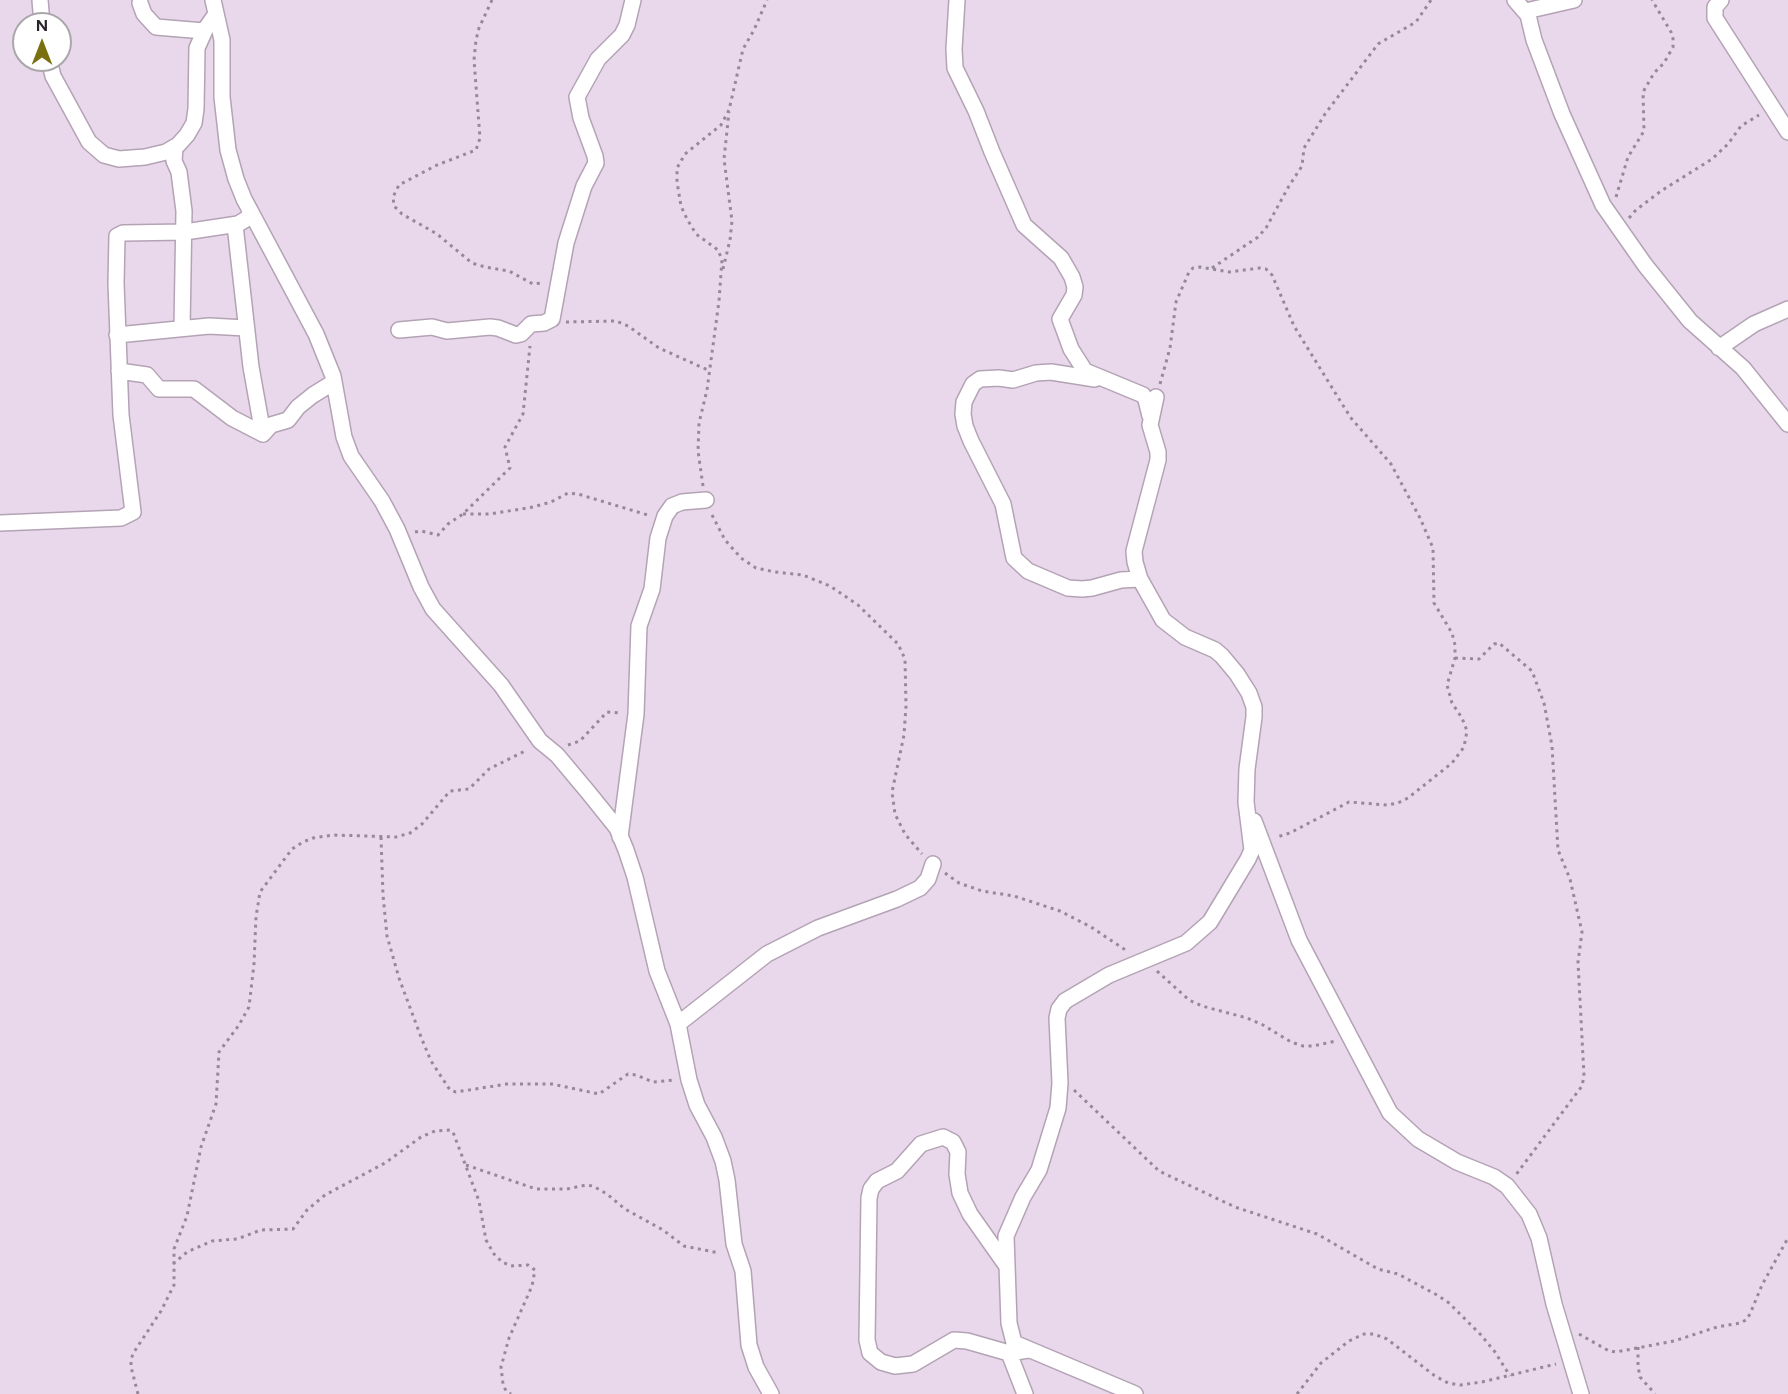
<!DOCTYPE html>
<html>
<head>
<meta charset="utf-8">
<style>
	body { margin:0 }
	#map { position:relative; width:1788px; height:1394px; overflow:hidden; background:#e9d8eb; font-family:Figtree,sans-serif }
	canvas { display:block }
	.north { position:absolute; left:12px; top:12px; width:60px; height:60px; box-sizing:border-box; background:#fff; border:2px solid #a9a7aa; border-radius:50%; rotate:0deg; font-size:16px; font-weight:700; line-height:24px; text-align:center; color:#29232a }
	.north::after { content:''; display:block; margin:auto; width:21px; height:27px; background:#7b7010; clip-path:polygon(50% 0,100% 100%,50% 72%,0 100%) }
</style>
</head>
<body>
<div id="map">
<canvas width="1788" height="1394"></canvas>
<div class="north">N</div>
</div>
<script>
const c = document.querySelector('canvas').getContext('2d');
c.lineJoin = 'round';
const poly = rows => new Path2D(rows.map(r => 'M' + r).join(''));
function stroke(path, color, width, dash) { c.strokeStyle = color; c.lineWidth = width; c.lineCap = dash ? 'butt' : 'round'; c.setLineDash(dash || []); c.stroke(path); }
const minor = poly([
	[40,0,42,24],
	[213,0,222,40,222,97,228,150,236,179,244,199,316,334,333,376,344,437,351,456,382,501,397,529,421,587,433,609,501,685,540,741,557,755,588,792,617,828,626,850,635,877,657,971,678,1024,689,1080,697,1105,714,1137,723,1161,727,1180,734,1244,743,1271,749,1345,756,1367,771,1394],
	[957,0,954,49,955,68,976,111,992,152,1024,225,1061,258,1072,277,1075,287,1074,295,1060,319,1071,349,1085,371,1143,395,1146,400,1150,416],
	[1515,0,1528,15,1534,40,1562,114,1603,205,1645,265,1690,321,1743,368,1788,424],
	[1721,0,1715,7,1715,18,1788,132],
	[140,3,144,14,156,27,204,31],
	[1526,11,1574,0],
	[49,60,53,76,89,142,104,155,119,159,145,157,166,152,178,145,187,135,194,123,196,109,197,48,206,28,216,14],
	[175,147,174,161,179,172,184,211,182,328],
	[235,225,251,367,263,434],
	[399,330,432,327,447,331,490,327,498,328,516,335,521,334,531,324,544,323,552,319,566,243,584,186,596,163,595,156,581,118,577,97,598,59,622,35,627,25,633,0],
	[117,335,209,326,246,328],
	[1719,348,1754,324,1788,309],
	[119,371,147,375,159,389,194,389,232,418,263,434,271,425,288,420,298,407,313,395,334,382],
	[1095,379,1051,372,1036,373,1013,380,999,378,980,379,973,384,964,402,963,414,965,426,971,441,1003,504,1014,558,1028,571,1068,588,1082,589,1092,588,1121,580,1140,579],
	[0,523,121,518,133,512,121,415,116,283,117,236,123,233,185,232,238,224,248,218,250,211],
	[1254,821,1299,940,1390,1113,1418,1139,1457,1162,1494,1177,1507,1186,1529,1214,1539,1238,1554,1304,1581,1394],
	[620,837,636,714,639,626,652,589,658,538,665,516,672,506,682,502,706,500],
	[678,1024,767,954,818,928,897,899,920,888,928,879,933,864],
	[1006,1265,970,1214,960,1193,957,1174,958,1152,953,1142,943,1137,921,1144,897,1171,877,1181,871,1189,869,1198,867,1340,870,1353,881,1362,895,1366,913,1364,954,1340,967,1341,1009,1353,1028,1350],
	[1009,1353,1025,1394],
	[1135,1394,1014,1343,1009,1323,1006,1236,1023,1197,1039,1170,1058,1108,1060,1083,1057,1018,1059,1009,1065,1001,1109,975,1186,943,1210,922,1248,859,1252,850,1246,802,1247,769,1254,717,1254,707,1249,693,1237,674,1222,656,1215,650,1185,637,1163,620,1140,579,1135,562,1134,551,1158,460,1158,452,1150,425,1156,397]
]);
stroke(minor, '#b4a3b5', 18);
stroke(poly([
	[492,0,479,28,476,40,474,60,480,138,476,150,437,165,399,185,393,197,394,206,402,214,437,234,472,263,485,267,509,271,533,284,542,283],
	[1616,197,1628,157,1644,131,1643,92,1654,73,1664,63,1673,47,1673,37,1671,32,1652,0],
	[1629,218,1636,210,1661,191,1712,159,1728,144,1741,126,1759,115],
	[1212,268,1258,237,1266,228,1289,186,1302,166,1304,148,1325,114,1378,44,1416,22,1431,0],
	[723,269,730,240,732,221,724,159,729,112],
	[566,322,616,321,628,326,659,348,710,371],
	[1160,384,1170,348,1176,302,1189,272,1193,268,1200,267,1229,272,1260,268,1266,269,1272,275,1294,326,1339,399,1351,418,1391,464,1420,518,1433,548,1434,603,1452,633,1455,645,1455,658,1447,685,1452,703,1462,718,1467,731,1464,747,1452,763,1408,798,1398,803,1387,805,1349,802,1290,833,1277,837],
	[703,486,698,451,699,423,707,390,719,301,722,260,718,250,696,234,687,219,681,206,677,182,677,168,685,154,721,125,729,110,743,49,754,30,767,0],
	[463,514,490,514,533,507,551,502,568,493,578,494,651,516],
	[712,515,725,540,741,558,756,568,775,572,803,575,830,586,858,605,898,644,905,659,906,706,904,735,892,792,895,814,905,834,922,854],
	[415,532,421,531,438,535,448,524,463,514,510,468,505,447,523,414,530,346],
	[1455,658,1479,659,1494,644,1499,643,1532,671,1544,703,1552,746,1558,850,1570,879,1582,932,1578,962,1584,1076,1582,1086,1515,1176],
	[568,745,580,741,607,712,621,713],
	[381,837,383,895,387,936,399,978,421,1037,431,1061,450,1090,456,1092,507,1084,552,1084,599,1094,628,1074,636,1075,653,1082,674,1080],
	[945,873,959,883,982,891,1014,896,1060,911,1091,927,1127,951],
	[1157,971,1189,1000,1202,1006,1247,1018,1263,1025,1291,1042,1303,1046,1313,1046,1336,1041],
	[1074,1090,1159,1171,1235,1207,1317,1234,1378,1269,1398,1274,1437,1295,1449,1303,1481,1335,1495,1352,1510,1376],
	[466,1165,536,1189,567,1189,586,1185,593,1186,607,1194,625,1209,663,1230,684,1246,714,1252,720,1251],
	[173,1264,187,1252,212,1241,237,1239,261,1230,293,1229,307,1210,325,1195,385,1163,421,1137,435,1131,450,1130,453,1132,479,1201,486,1240,494,1254,502,1262,511,1266,528,1265,535,1270,532,1286,509,1338,501,1367,503,1384,506,1391,511,1394],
	[1579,1334,1609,1351,1616,1352,1674,1341,1717,1327,1740,1323,1746,1320,1750,1314,1762,1285,1788,1238],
	[1638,1347,1638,1366,1640,1377,1655,1394],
	[138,1394,131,1367,131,1359,134,1352,161,1311,174,1285,174,1249,187,1216,201,1147,216,1104,219,1052,239,1025,249,1007,254,964,256,917,260,892,292,849,303,842,313,838,333,835,396,837,410,833,422,824,450,791,469,789,489,769,527,750],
	[1297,1394,1321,1363,1349,1341,1364,1334,1374,1334,1387,1339,1435,1376,1448,1383,1460,1385,1482,1382,1556,1364]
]), '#958997', 3, [3, 4.5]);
stroke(minor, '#fff', 15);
</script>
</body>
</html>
